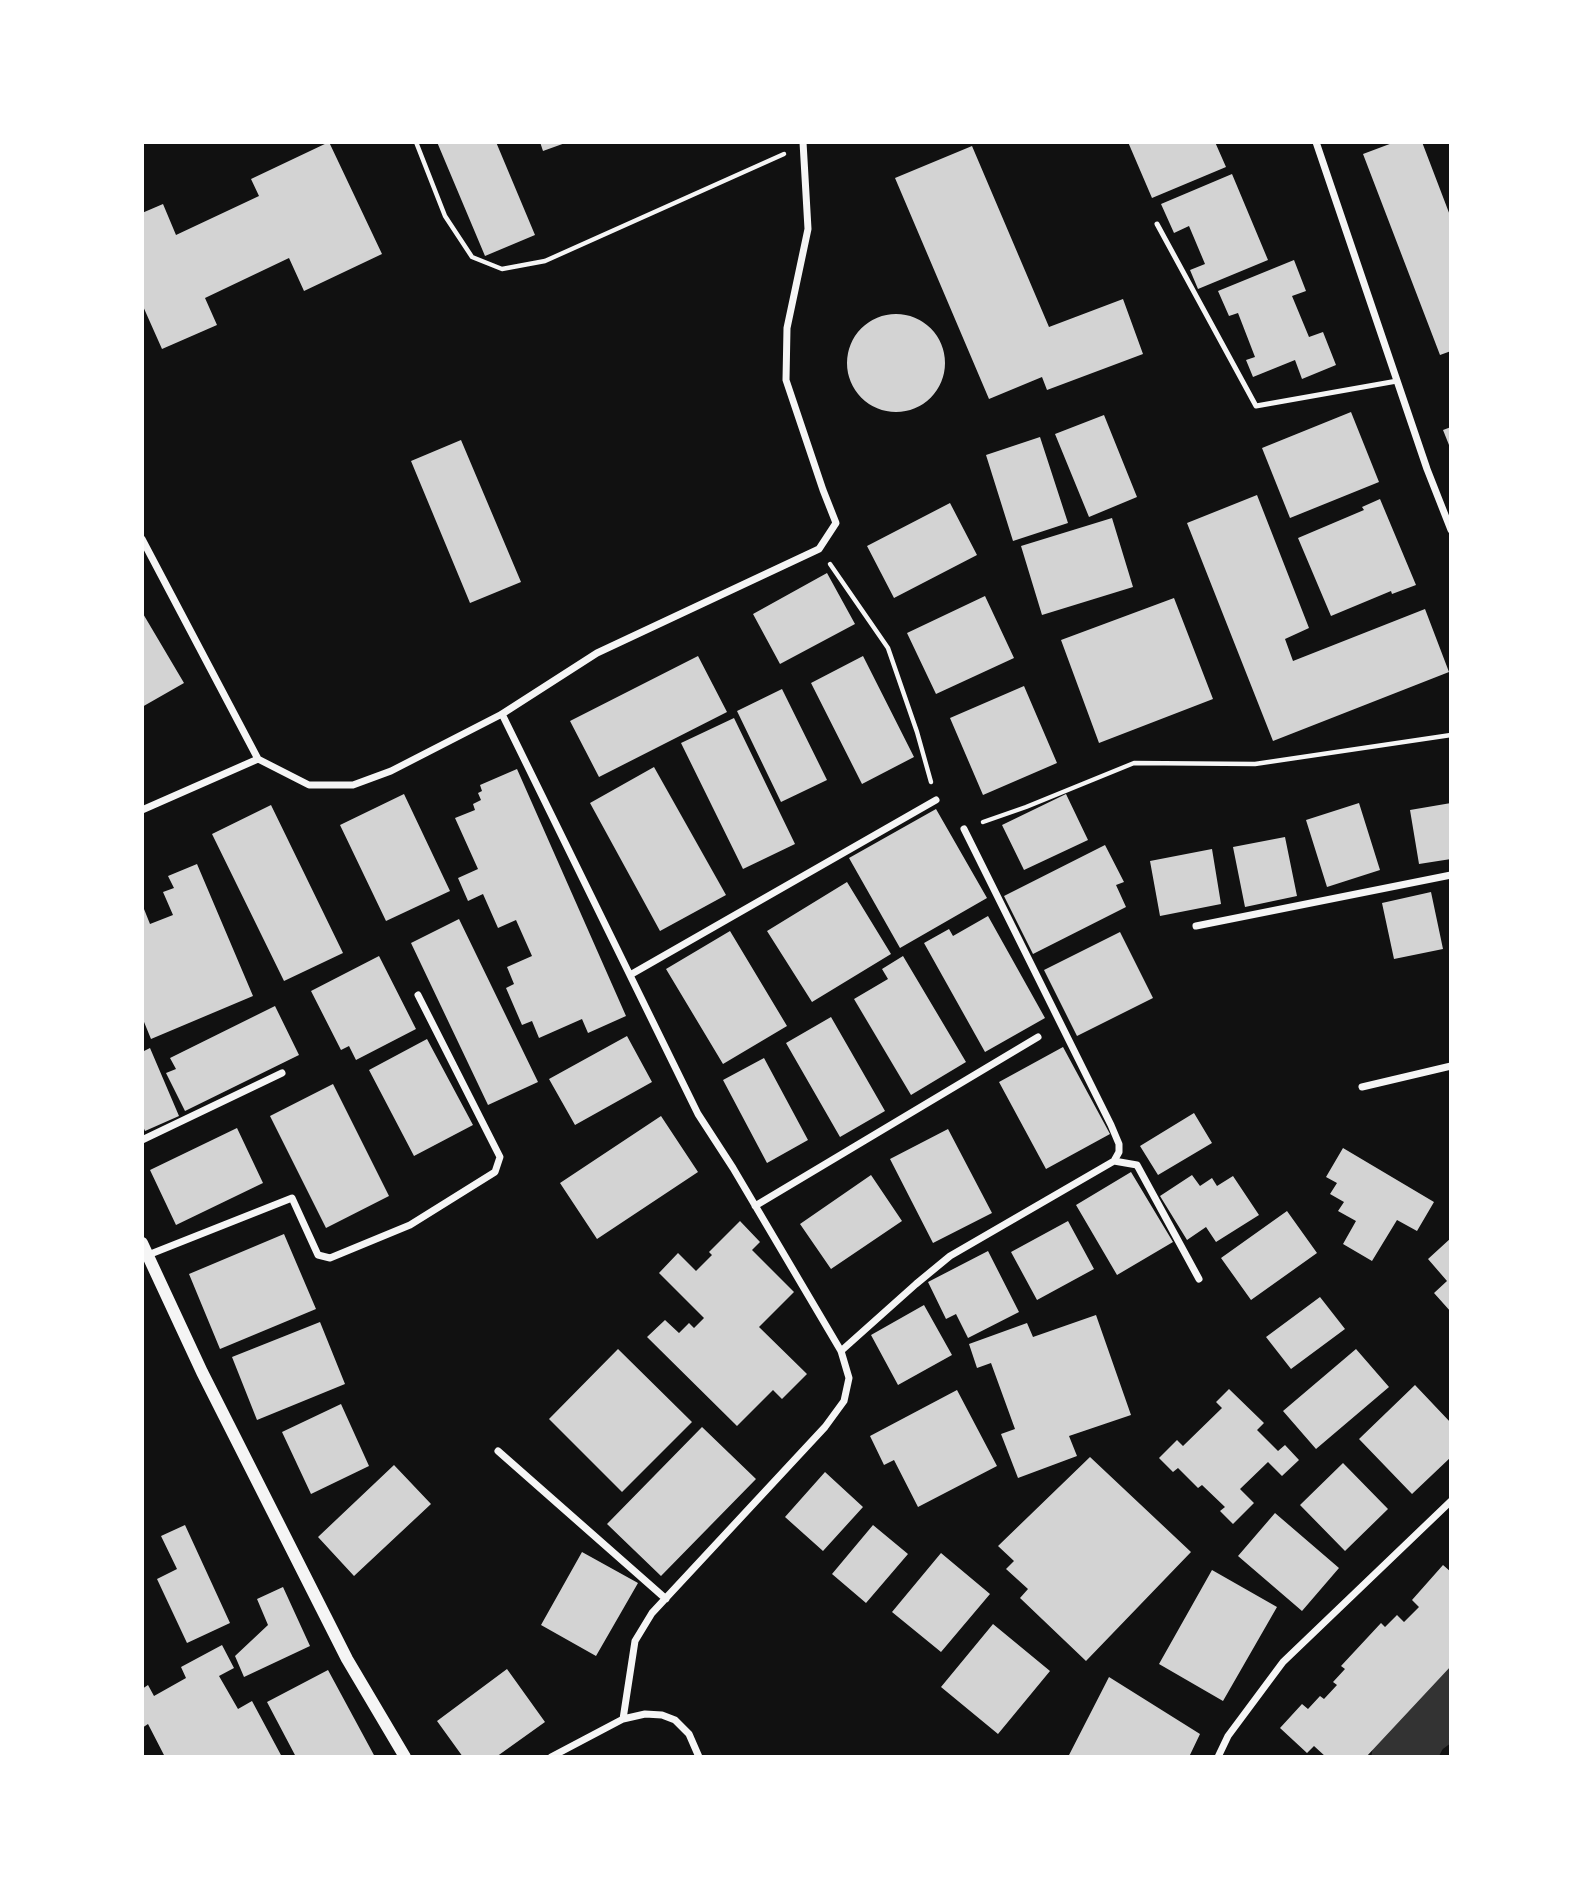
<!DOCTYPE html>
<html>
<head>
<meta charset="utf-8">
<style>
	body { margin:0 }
	#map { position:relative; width:1593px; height:1899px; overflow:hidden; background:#111; font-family:"PT Serif",serif }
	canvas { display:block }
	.frame { position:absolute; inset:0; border:144px solid #fff; pointer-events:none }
</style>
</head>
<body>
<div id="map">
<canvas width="1593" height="1899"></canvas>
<div class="frame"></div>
</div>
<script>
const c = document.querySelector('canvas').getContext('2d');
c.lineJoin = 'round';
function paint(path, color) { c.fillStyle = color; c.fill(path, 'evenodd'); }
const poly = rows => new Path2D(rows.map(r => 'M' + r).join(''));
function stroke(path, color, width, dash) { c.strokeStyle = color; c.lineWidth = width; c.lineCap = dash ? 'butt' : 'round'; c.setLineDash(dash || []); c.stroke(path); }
paint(poly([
	[1451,1700,1451,1743,1432,1757,1389,1757,1396,1748]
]), '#333');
stroke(poly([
	[1403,1757,1437,1692,1451,1680]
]), '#333', 63);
paint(poly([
	[329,142,382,254,304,291,289,258,205,298,217,325,162,349,142,304,142,213,163,204,176,235,259,196,251,179],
	[437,142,496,142,535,235,485,256],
	[540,142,568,142,543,151],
	[1128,142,1215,142,1226,167,1152,198],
	[1395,142,1422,142,1451,218,1451,351,1440,355,1363,154],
	[972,146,1049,327,1123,299,1143,354,1047,390,1042,377,989,399,895,178],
	[1232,174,1268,260,1198,289,1190,270,1205,264,1189,226,1174,233,1161,204],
	[1294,260,1306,291,1292,296,1309,337,1323,332,1336,365,1302,379,1295,360,1253,377,1246,360,1255,357,1238,313,1229,316,1218,291],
	'847 363a49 49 0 1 1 98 0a49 49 0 1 1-98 0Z',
	[1351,412,1379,482,1290,518,1262,448],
	[1104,415,1137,497,1089,517,1055,434],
	[1451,427,1451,450,1443,430],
	[1040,437,1068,523,1013,541,986,455],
	[461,440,521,582,470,603,411,461],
	[1257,495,1309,628,1285,639,1293,661,1425,609,1449,672,1273,741,1187,523],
	[1380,499,1416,585,1392,594,1391,591,1331,616,1298,538,1364,510,1362,507],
	[950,503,977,555,894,598,867,546],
	[1112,518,1133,587,1042,615,1021,546],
	[827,573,855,624,780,664,753,614],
	[985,596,1014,658,936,694,907,633],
	[1174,598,1213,699,1099,743,1061,640],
	[142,612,184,683,142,707],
	[698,656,727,712,599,777,570,721],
	[863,656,914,757,862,784,811,683],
	[1024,686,1057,763,983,795,950,718],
	[782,689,827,780,781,802,737,711],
	[734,718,795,844,743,869,681,743],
	[654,767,726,895,660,931,590,803],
	[517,769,626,1016,588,1033,582,1019,539,1038,532,1021,522,1025,506,988,514,984,507,967,532,956,516,920,498,928,483,894,468,901,458,878,478,869,455,818,475,810,473,804,481,800,478,793,482,791,480,785],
	[404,794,450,891,386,921,340,825],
	[1066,794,1088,840,1024,870,1002,825],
	[1359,803,1380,870,1327,887,1306,820],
	[1451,803,1451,859,1419,864,1410,810],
	[271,805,343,953,284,981,212,834],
	[936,809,987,898,900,948,849,858],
	[1285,837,1297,896,1245,907,1233,847],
	[1105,845,1124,882,1116,885,1126,907,1033,954,1004,896],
	[1212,849,1221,904,1160,916,1150,861],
	[197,864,253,996,151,1039,142,1017,142,904,150,924,173,915,163,892,174,888,168,876],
	[847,882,891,954,812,1002,767,931],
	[1431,892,1443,949,1394,959,1382,903],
	[988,916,1045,1018,985,1052,924,943,949,929,953,936],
	[459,919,538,1082,488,1105,411,943],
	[730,931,787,1026,723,1064,666,969],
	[1120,932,1153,998,1077,1036,1044,970],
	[379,956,416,1029,356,1060,349,1046,341,1050,311,991],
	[903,956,966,1062,911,1095,854,999,888,979,882,969],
	[275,1006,299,1055,185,1111,166,1073,176,1069,170,1058],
	[831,1017,885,1111,840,1137,786,1043],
	[627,1036,652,1082,575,1125,549,1079],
	[427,1039,473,1125,414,1156,369,1070],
	[1063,1047,1110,1134,1046,1169,999,1082],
	[150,1048,179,1116,145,1131,142,1124,142,1052],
	[764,1058,808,1140,767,1163,723,1080],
	[333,1084,389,1196,326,1228,270,1116],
	[1194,1113,1212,1143,1158,1175,1140,1146],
	[661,1116,698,1172,597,1239,560,1183],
	[237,1128,263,1183,176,1225,150,1170],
	[948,1129,992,1213,933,1243,890,1159],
	[1343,1148,1434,1202,1417,1231,1397,1220,1372,1261,1343,1244,1356,1221,1338,1211,1344,1202,1330,1194,1337,1183,1326,1177],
	[1131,1172,1173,1242,1117,1275,1076,1205],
	[871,1175,902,1221,831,1269,800,1224],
	[1192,1175,1200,1186,1212,1178,1217,1186,1233,1176,1259,1215,1216,1242,1206,1227,1187,1240,1160,1196],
	[1287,1211,1317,1253,1251,1300,1221,1258],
	[740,1221,760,1242,752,1250,794,1292,759,1327,807,1374,782,1399,773,1390,737,1426,647,1337,665,1320,679,1333,689,1323,694,1328,704,1318,659,1273,678,1253,696,1271,712,1255,709,1252],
	[1068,1221,1094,1269,1037,1300,1011,1252],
	[284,1234,316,1309,220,1349,189,1274],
	[1451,1238,1451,1312,1434,1293,1447,1281,1428,1259],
	[988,1251,1019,1312,968,1338,956,1314,946,1319,928,1282],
	[1320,1297,1345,1329,1291,1369,1266,1337],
	[924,1305,952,1355,898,1385,871,1335],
	[1096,1315,1131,1415,1069,1436,1077,1456,1018,1478,1001,1434,1015,1429,991,1363,977,1368,969,1344,1027,1323,1033,1337],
	[320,1322,345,1384,257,1420,232,1357],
	[618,1349,692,1422,622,1492,549,1419],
	[1356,1349,1389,1387,1316,1449,1283,1411],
	[1415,1385,1451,1423,1451,1457,1412,1494,1359,1439],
	[1229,1389,1264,1423,1257,1430,1278,1451,1285,1445,1299,1460,1282,1476,1268,1462,1240,1489,1254,1503,1233,1524,1220,1511,1225,1507,1202,1485,1198,1488,1178,1468,1173,1472,1159,1458,1177,1440,1183,1446,1222,1408,1216,1402],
	[957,1390,997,1466,918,1507,894,1460,884,1465,870,1436],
	[341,1404,369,1466,311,1494,282,1432],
	[702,1427,756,1479,661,1576,607,1524],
	[1090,1457,1191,1552,1086,1661,1020,1598,1028,1589,1006,1569,1014,1561,998,1546],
	[1343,1463,1388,1509,1345,1551,1300,1505],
	[394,1465,431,1504,354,1576,318,1537],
	[825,1472,863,1507,823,1551,785,1517],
	[1275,1513,1339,1568,1302,1611,1238,1556],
	[185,1525,230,1623,187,1643,157,1579,177,1569,161,1536],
	[873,1525,908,1554,866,1603,832,1574],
	[582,1552,638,1583,596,1656,541,1625],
	[941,1553,990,1594,941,1652,892,1612],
	[1443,1565,1451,1572,1451,1666,1366,1757,1326,1757,1314,1746,1307,1753,1280,1728,1302,1704,1308,1709,1320,1696,1324,1699,1337,1685,1333,1682,1345,1669,1341,1666,1381,1623,1385,1627,1397,1615,1404,1622,1419,1607,1412,1600],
	[1212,1570,1277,1607,1223,1701,1159,1664],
	[283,1587,310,1646,244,1677,235,1656,268,1625,257,1599],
	[993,1624,1050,1671,998,1734,941,1687],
	[222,1645,234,1668,219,1676,238,1709,252,1701,282,1757,165,1757,148,1724,142,1728,142,1689,148,1685,154,1696,186,1678,181,1667],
	[507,1669,545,1722,496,1757,463,1757,437,1721],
	[328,1670,375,1757,296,1757,267,1702],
	[1109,1677,1200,1734,1189,1757,1068,1757]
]), '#d3d3d3');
stroke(poly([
	[416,142,445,216,472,257,502,269,545,261,784,154],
	[830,564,888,648,917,732,931,782],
	[983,822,1026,807,1134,763,1255,764,1451,735]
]), '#f5f5f5', 4.5);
stroke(poly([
	[1157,224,1256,406,1397,381]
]), '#f5f5f5', 5);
stroke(poly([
	[1316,142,1427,469,1451,530],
	[142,539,258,759],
	[502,714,698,1114,733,1168,841,1351,849,1378,844,1401,825,1427,652,1613,635,1641,623,1719],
	[142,810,258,759,309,785,353,785,391,771,502,714,597,653,819,549,836,523,823,490,786,380,787,328,808,229,803,142],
	[1196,926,1451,875],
	[630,975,936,800],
	[1362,1087,1451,1066],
	[142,1140,282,1073],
	[1114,1161,1137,1165,1199,1279],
	[755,1206,1038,1037],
	[148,1255,292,1198,318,1255,330,1258,410,1225,495,1172,500,1157,418,995],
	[841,1351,916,1284,950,1256,1114,1161,1119,1152,1119,1144,1111,1125,964,829],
	[498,1451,666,1599],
	[551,1757,623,1719,645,1714,662,1715,675,1720,689,1734,699,1757],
	[1218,1757,1228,1736,1283,1662,1451,1501]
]), '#f5f5f5', 7);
stroke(poly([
	[142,1243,202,1372,347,1659,405,1757]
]), '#f5f5f5', 12);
</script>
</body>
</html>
